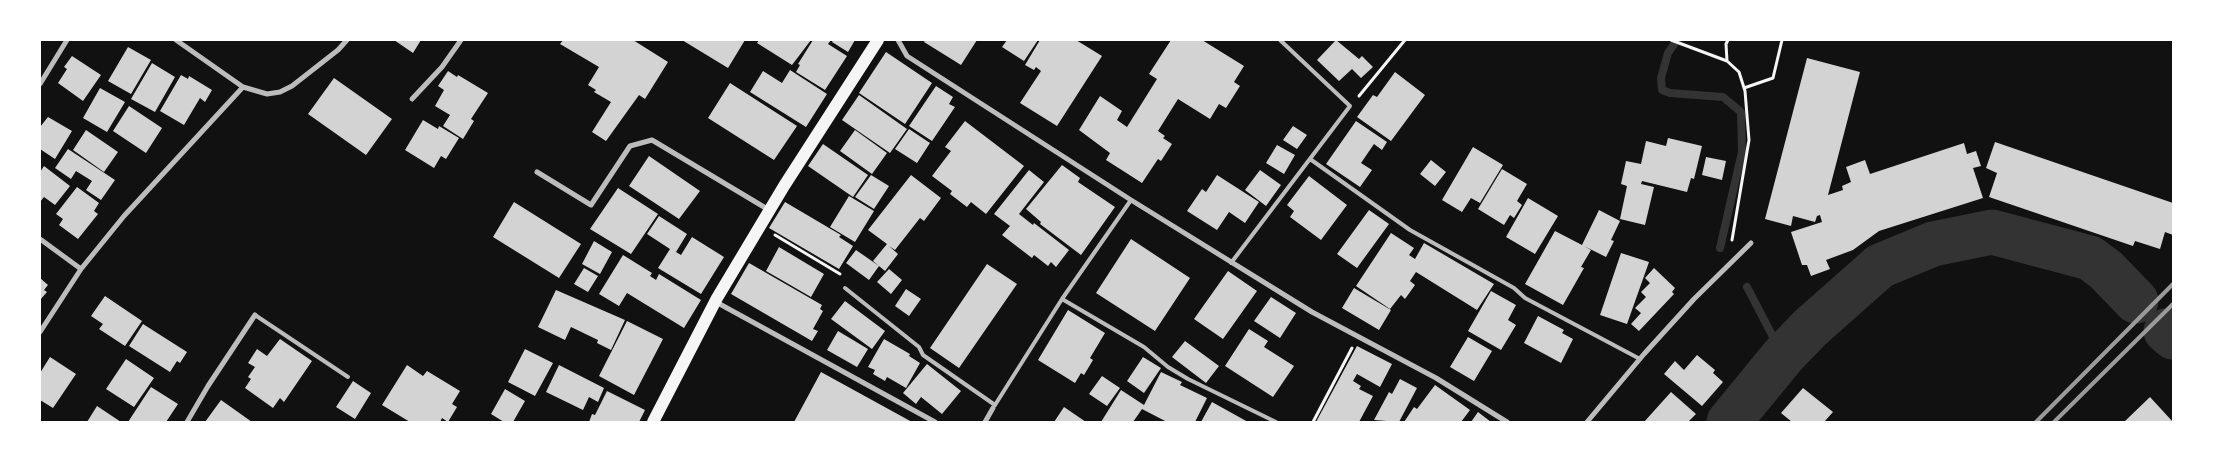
<!DOCTYPE html>
<html>
<head>
<meta charset="utf-8">
<style>
	body { margin:0 }
	#map { position:relative; width:2213px; height:462px; overflow:hidden; background:#111; font-family:"Open Sans",sans-serif }
	canvas { display:block }
	.frame { position:absolute; inset:0; border:41px solid #fff; pointer-events:none }
</style>
</head>
<body>
<div id="map">
<canvas width="2213" height="462"></canvas>
<div class="frame"></div>
</div>
<script>
const c = document.querySelector('canvas').getContext('2d');
c.lineJoin = 'round';
const poly = rows => new Path2D(rows.map(r => 'M' + r).join(''));
function stroke(path, color, width, dash) { c.strokeStyle = color; c.lineWidth = width; c.lineCap = dash ? 'butt' : 'round'; c.setLineDash(dash || []); c.stroke(path); }
function paint(path, color) { c.fillStyle = color; c.fill(path, 'evenodd'); }
stroke(poly([
	[1677,40,1668,53,1661,78,1662,90,1670,93,1723,97,1741,112,1742,152,1720,248],
	[1747,287,1783,356]
]), '#333', 8);
stroke(poly([
	[2166,331,2173,337],
	[1729,422,1783,356,1810,328,1880,266,1933,244,1992,232,2090,258,2106,270,2136,301]
]), '#333', 45);
paint(poly([
	[394,40,421,40,413,53],
	[563,40,633,40,668,62,645,99,639,95,606,141,592,132,611,102,594,92,596,90,588,85,599,67,560,44],
	[682,40,745,40,728,68],
	[759,40,811,40,792,65,757,43],
	[813,40,831,40,828,44,847,56,825,90,796,72,800,65,798,64],
	[833,40,855,40,848,52,832,42],
	[925,40,977,40,961,65,924,42],
	[1007,40,1038,40,1024,61,1002,47],
	[1040,40,1076,40,1102,56,1057,126,1020,103,1041,71,1036,67,1034,70,1025,65],
	[1171,40,1202,40,1244,66,1234,82,1240,86,1226,108,1219,104,1210,119,1178,99,1158,131,1165,136,1163,138,1172,144,1161,161,1158,159,1142,183,1106,160,1110,153,1079,130,1100,96,1122,111,1117,120,1127,127,1157,79,1149,74],
	[1336,40,1359,59,1362,56,1373,67,1361,78,1352,69,1339,81,1317,60],
	[128,47,151,60,131,94,108,81],
	[886,52,932,83,905,124,859,93],
	[72,56,101,75,83,101,58,83,67,69,64,67],
	[1807,58,1860,72,1828,195,1843,190,1842,186,1851,182,1846,167,1865,160,1870,174,1964,143,1967,154,1976,151,1981,166,1973,168,1983,198,1879,231,1853,250,1826,260,1830,269,1811,276,1807,265,1802,265,1791,232,1822,222,1820,215,1817,216,1815,222,1793,216,1791,226,1765,219],
	[152,63,175,77,155,112,131,99],
	[790,70,827,94,806,127,750,92,763,71,782,83],
	[448,71,457,77,458,75,488,93,471,119,474,121,463,139,443,126,450,115,435,106,444,90,438,86],
	[1395,72,1425,95,1391,141,1357,117,1373,95,1377,97],
	[181,75,188,79,189,76,212,90,205,102,200,98,184,125,160,111],
	[334,78,392,119,366,155,308,114],
	[730,83,797,126,774,160,708,118],
	[936,86,953,97,949,104,955,107,932,141,909,126],
	[100,88,125,102,107,132,83,118],
	[859,95,907,129,890,153,842,120],
	[129,106,162,128,146,153,113,131],
	[48,117,72,131,55,159,40,149,40,127],
	[423,120,438,129,439,126,459,138,446,159,441,156,434,168,405,150],
	[965,121,1024,166,986,214,971,202,967,207,950,194,952,191,932,176,951,151,945,147],
	[1356,121,1387,142,1382,150,1374,144,1361,163,1372,170,1360,187,1326,164],
	[1293,126,1307,135,1297,149,1283,140],
	[909,129,930,143,917,163,895,149],
	[86,130,118,152,104,172,73,150],
	[855,130,887,153,872,174,840,151],
	[1668,138,1702,146,1694,179,1691,178,1687,192,1642,181,1641,184,1654,187,1645,225,1620,219,1627,186,1621,184,1626,161,1641,164,1646,141,1666,146],
	[1995,142,2173,203,2173,235,2165,232,2160,249,2135,241,2133,246,1989,197,1997,173,1986,168],
	[823,144,868,175,853,197,808,166],
	[1277,145,1295,155,1284,174,1266,163],
	[1473,147,1503,165,1480,203,1471,198,1462,212,1442,200],
	[68,149,115,180,101,200,86,190,92,181,76,171,71,179,55,168],
	[649,156,700,191,679,219,629,186],
	[1706,157,1726,161,1722,180,1702,175],
	[1431,160,1446,172,1435,186,1420,174],
	[1062,165,1080,178,1078,182,1115,207,1081,255,1040,224,1041,222,1026,209],
	[44,166,70,186,55,205,44,197,40,202,40,172],
	[1502,169,1527,184,1517,201,1522,205,1514,218,1510,215,1504,225,1478,209],
	[1029,170,1044,182,1019,214,1033,225,1034,223,1069,250,1056,267,1051,262,1048,266,1034,255,1032,258,1002,235,1010,226,994,214],
	[1260,170,1281,185,1266,206,1245,190],
	[871,175,889,186,874,209,855,197],
	[911,175,941,198,924,221,920,218,895,250,889,246,898,254,885,271,873,261,887,244,868,230],
	[1217,175,1259,202,1245,223,1229,212,1217,230,1187,211,1202,189,1206,192],
	[1309,176,1347,205,1321,240,1290,217,1294,211,1287,205],
	[77,187,99,203,94,211,98,214,78,239,59,225,63,219,56,214],
	[618,188,658,214,631,254,590,229],
	[849,196,874,211,855,242,830,227],
	[1528,198,1558,216,1535,254,1506,237],
	[514,202,581,244,559,278,493,237],
	[785,202,841,235,839,237,853,246,839,269,769,228],
	[1369,210,1389,224,1357,268,1337,254],
	[1599,210,1620,221,1611,240,1614,241,1606,257,1584,246,1591,250,1581,267,1584,268,1563,305,1525,284,1555,231,1582,245],
	[659,216,687,234,676,252,681,255,692,237,724,257,701,294,658,268,670,249,647,234],
	[1391,233,1414,248,1409,255,1415,259,1424,243,1494,284,1477,310,1416,272,1410,281,1415,285,1405,299,1401,295,1390,309,1356,286],
	[1131,239,1190,278,1155,331,1096,293],
	[594,241,612,252,600,274,582,264],
	[779,247,824,274,811,297,766,271],
	[856,250,879,266,869,280,846,263],
	[1621,253,1649,262,1627,324,1600,315],
	[623,255,652,273,650,276,656,280,659,274,701,300,684,328,627,293,619,306,599,294],
	[749,263,822,305,820,309,823,311,813,329,818,331,812,341,731,294],
	[987,264,1017,284,959,368,930,348],
	[584,268,598,276,588,292,574,284],
	[1654,268,1675,288,1672,292,1674,294,1639,331,1631,324,1641,313,1635,308,1646,297,1641,292,1650,283,1645,278],
	[889,269,902,280,891,294,877,282],
	[1228,271,1257,291,1223,339,1194,319],
	[40,278,48,285,44,290,47,292,40,300],
	[1354,288,1391,310,1379,330,1342,308],
	[906,289,921,299,909,316,895,306],
	[556,290,625,320,611,350,597,343,598,340,571,327,565,340,538,327],
	[1491,291,1516,305,1508,320,1516,325,1501,350,1468,331],
	[105,296,142,321,125,346,99,329,103,324,91,316],
	[1271,297,1296,313,1280,338,1254,321],
	[845,301,885,331,872,349,831,319],
	[1068,310,1105,333,1090,358,1093,360,1084,375,1081,373,1075,383,1038,360],
	[1538,316,1564,330,1562,333,1573,339,1561,363,1524,343],
	[627,321,663,339,634,395,599,376],
	[143,324,187,352,180,363,177,361,170,372,129,346],
	[1249,329,1268,341,1264,347,1294,366,1273,397,1225,366],
	[838,331,868,349,857,367,827,350],
	[1468,337,1492,351,1474,381,1450,367],
	[280,339,312,361,284,402,280,398,273,408,245,388,251,379,248,377,255,367,248,363,257,349,267,356],
	[884,339,910,354,909,356,920,363,906,388,887,377,885,381,873,374,875,370,868,367],
	[1185,341,1219,366,1206,383,1172,357],
	[1357,346,1392,364,1380,387,1357,374,1353,381,1361,386,1359,389,1373,396,1359,422,1316,422],
	[525,349,553,363,535,396,508,382],
	[1697,355,1715,370,1713,373,1723,382,1702,406,1664,374,1675,361,1684,370],
	[50,357,76,374,53,408,40,400,40,373],
	[1143,357,1161,368,1144,393,1127,381],
	[126,359,154,378,134,407,106,389],
	[927,364,961,391,942,414,921,397,916,404,903,393],
	[407,365,423,376,427,371,460,391,452,404,457,407,448,422,442,418,440,422,410,422,382,405],
	[559,365,604,388,598,402,589,397,583,410,546,392],
	[821,372,912,422,794,422],
	[1161,372,1182,382,1180,385,1207,398,1195,422,1167,422,1142,409,1133,422,1101,422,1121,390,1144,405],
	[1102,376,1120,388,1107,406,1089,394],
	[1400,379,1417,388,1399,422,1374,420,1389,392,1392,394],
	[353,381,371,393,355,419,336,407],
	[1435,385,1470,410,1461,422,1404,422,1414,407,1417,409],
	[151,387,178,404,166,422,128,422],
	[1803,388,1833,412,1824,422,1792,422,1781,413],
	[505,389,525,401,513,422,504,422,491,414],
	[607,391,645,410,639,422,589,422,592,414,595,415],
	[1671,392,1696,414,1688,422,1644,422],
	[2150,397,2173,422,2124,422],
	[221,400,252,422,205,422],
	[1212,402,1248,422,1201,422],
	[97,406,121,422,87,422],
	[1064,407,1086,422,1054,422],
	[1478,412,1491,422,1471,422]
]), '#d3d3d3');
stroke(poly([
	[1671,40,1727,61,1739,72,1745,91,1749,140,1732,240],
	[1727,61,1726,44,1728,40],
	[1744,88,1773,78,1782,40],
	[1359,96,1405,40],
	[775,235,840,274],
	[1313,422,1352,348]
]), '#f5f5f5', 3);
stroke(poly([
	[1310,159,1410,230,1514,288,1525,298,1640,359],
	[1131,200,1062,299,1144,347,1168,367,1188,379,1276,422],
	[1231,263,1350,106,1280,40],
	[845,288,919,347,923,355,995,405],
	[255,315,348,377],
	[995,405,1062,299]
]), '#bcbcbc', 4);
stroke(poly([
	[176,40,243,87,267,94,280,92,292,86,338,50,347,40],
	[898,40,907,56,1131,200,1312,312,1436,378,1507,422],
	[40,84,67,40],
	[412,99,442,67,461,40],
	[537,172,591,205,630,146,652,140,769,210],
	[40,239,81,269],
	[716,302,935,422],
	[40,332,81,269,124,216,243,87],
	[187,422,208,386,255,315],
	[985,422,993,408],
	[1587,422,1644,354,1694,299,1751,243]
]), '#bcbcbc', 5);
stroke(poly([
	[653,422,717,298,784,186,878,40]
]), '#f5f5f5', 12);
stroke(poly([
	[2036,422,2173,284],
	[2054,422,2173,304]
]), '#9a9a9a', 4);
</script>
</body>
</html>
